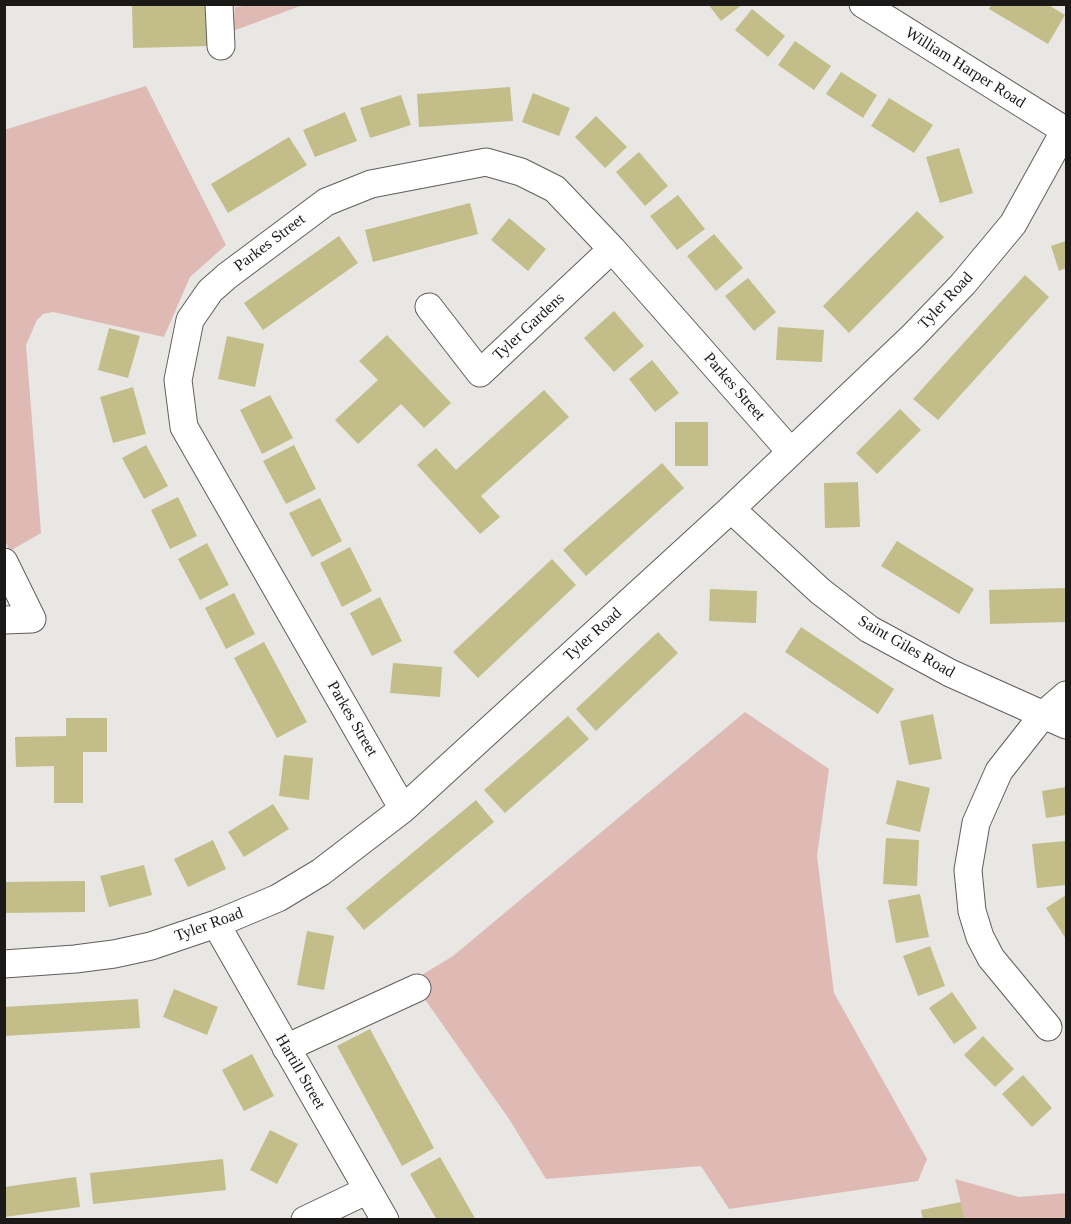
<!DOCTYPE html>
<html>
<head>
<meta charset="utf-8">
<style>
	body { margin:0 }
	#map { position:relative; width:1071px; height:1224px; overflow:hidden; background:#e9e7e4; font-family:"Times New Roman",serif }
	canvas { display:block }
	.frame { position:absolute; inset:0; border:6px solid #1a1918; pointer-events:none }
</style>
</head>
<body>
<div id="map">
<canvas width="1071" height="1224"></canvas>
<div class="frame"></div>
</div>
<script>
const c = document.querySelector('canvas').getContext('2d');
c.lineJoin = 'round';
function paint(path, color) { c.fillStyle = color; c.fill(path, 'evenodd'); }
const poly = rows => new Path2D(rows.map(r => 'M' + r).join(''));
function stroke(path, color, width, dash) { c.strokeStyle = color; c.lineWidth = width; c.lineCap = dash ? 'butt' : 'round'; c.setLineDash(dash || []); c.stroke(path); }
function drawText(font, color, halo, rows, align = 'center') {
  c.font = font + ' "Times New Roman",serif'; c.lineWidth = 5; c.setLineDash([]); c.textBaseline = 'middle'; c.strokeStyle = halo; c.fillStyle = color; for (const [text, x, y, turn = 0] of rows) {
    c.save(); c.translate(x, y); c.rotate((+turn || 0) * Math.PI / 180); c.textAlign = isNaN(turn) ? turn : align; if (halo) c.strokeText(text, 0, 0); c.fillText(text, 0, 0); c.restore();
  }
}
paint(poly([
	[264,4,303,5,233,31,235,7],
	[146,86,226,245,190,277,164,337,53,312,43,314,37,320,26,345,41,533,10,551,4,539,4,130],
	[745,712,829,769,817,856,834,993,927,1159,918,1181,729,1209,701,1166,546,1179,509,1119,412,981,453,956],
	[955,1179,1019,1197,1066,1193,1066,1219,965,1219]
]), '#dfbab4');
paint(poly([
	[132,4,208,4,210,46,133,48],
	[708,4,743,4,721,21],
	[992,4,1047,4,1065,15,1048,44,989,9],
	[752,9,785,36,768,57,735,30],
	[795,41,831,66,814,90,778,65],
	[841,72,877,95,863,118,826,94],
	[510,87,513,121,419,127,417,94],
	[533,93,570,108,559,136,522,122],
	[401,95,411,125,370,138,360,108],
	[889,98,933,125,914,153,871,126],
	[345,112,357,141,315,157,303,130],
	[596,116,627,147,605,168,575,137],
	[289,137,307,165,228,213,211,184],
	[959,148,973,193,940,203,926,157],
	[639,152,668,186,645,206,616,172],
	[678,195,705,229,677,250,650,216],
	[470,203,478,234,373,262,365,230],
	[917,211,944,237,849,333,823,306],
	[509,218,546,249,528,271,491,240],
	[714,234,743,268,716,291,687,256],
	[339,236,358,263,263,330,244,303],
	[1066,241,1066,268,1059,271,1051,246],
	[1025,275,1049,297,938,420,913,399],
	[748,278,776,312,754,331,725,296],
	[614,311,644,346,614,372,584,338],
	[778,327,824,330,822,362,776,360],
	[109,328,140,336,128,378,98,370],
	[387,335,451,403,424,428,401,404,358,444,335,420,378,380,359,361],
	[227,336,264,344,255,387,218,379],
	[652,360,679,393,655,412,629,379],
	[133,387,146,434,113,443,100,397],
	[544,390,569,417,481,496,500,517,480,534,417,465,436,448,456,470],
	[270,395,293,438,262,454,240,410],
	[900,409,921,430,877,474,856,453],
	[675,422,708,422,708,466,675,466],
	[146,445,168,486,144,499,122,458],
	[294,445,316,489,286,504,263,461],
	[662,463,684,488,586,576,563,550],
	[858,482,860,527,825,528,824,483],
	[178,497,197,536,170,549,151,510],
	[320,498,342,541,312,557,289,513],
	[897,541,974,589,959,614,881,566],
	[207,543,229,585,200,600,178,559],
	[350,547,372,591,342,607,320,563],
	[552,559,576,585,478,678,453,652],
	[1066,588,1066,622,990,624,989,590],
	[710,589,757,591,756,623,709,621],
	[234,593,255,634,226,649,205,608],
	[380,597,402,641,372,656,350,613],
	[801,627,894,689,878,714,785,652],
	[658,632,678,653,596,731,576,709],
	[264,642,307,722,277,738,234,658],
	[393,663,442,667,440,697,390,693],
	[933,714,942,759,909,765,900,721],
	[568,716,589,739,505,813,484,790],
	[66,718,107,718,107,752,83,752,83,803,54,803,54,766,16,767,15,737,66,736],
	[284,755,313,758,309,800,279,796],
	[897,780,930,788,920,832,886,824],
	[1066,787,1066,815,1046,818,1042,791],
	[476,800,494,822,364,930,346,908],
	[273,804,289,829,244,857,228,832],
	[886,838,919,840,917,886,883,884],
	[213,840,226,869,188,887,174,859],
	[1066,841,1066,885,1037,888,1032,844],
	[144,865,152,895,109,907,100,876],
	[85,881,85,912,4,913,4,882],
	[920,894,929,937,896,943,888,900],
	[1066,895,1066,939,1046,908],
	[307,931,334,936,324,990,297,985],
	[930,946,945,986,918,996,903,956],
	[174,989,218,1007,207,1035,163,1017],
	[952,992,977,1028,954,1044,929,1008],
	[138,999,140,1028,4,1036,4,1007],
	[370,1029,434,1148,402,1166,337,1046],
	[983,1036,1014,1069,995,1087,964,1055],
	[252,1054,274,1096,244,1111,222,1070],
	[1023,1075,1052,1108,1032,1127,1002,1094],
	[270,1130,298,1144,277,1184,250,1170],
	[440,1157,476,1220,437,1220,410,1174],
	[223,1159,226,1190,93,1204,90,1173],
	[76,1177,80,1207,4,1217,4,1187],
	[961,1202,965,1220,923,1220,921,1210]
]), '#c2bd89');
const minor = poly([
	[219,4,221,46],
	[863,4,1066,131],
	[429,307,480,373,612,249],
	[731,509,820,591,869,629,950,673,1066,725],
	[4,562,32,619,4,620],
	[403,809,184,427,178,380,190,320,210,291,227,276,326,202,371,184,486,162,521,172,555,189,612,249,790,451],
	[216,924,385,1220],
	[4,964,75,959,114,954,151,946,216,924,278,898,321,872,403,809,731,509,912,337,963,284,1013,224,1065,130],
	[1048,1027,991,958,980,937,972,911,968,870,976,823,999,771,1043,715,1066,695],
	[286,1048,417,988],
	[305,1220,368,1190]
]);
stroke(minor, '#5f5e5b', 29);
stroke(minor, '#fff', 27);
drawText('16px', '#1a1918', '#fff', [
	["William Harper Road",965,68,32],
	["Parkes Street",270,243,-37],
	["Tyler Road",946,301,-47],
	["Tyler Gardens",529,327,-43],
	["Parkes Street",734,387,49],
	["Tyler Road",593,635,-42],
	["Saint Giles Road",906,647,30],
	["Parkes Street",352,719,60],
	["Tyler Road",209,925,-20],
	["Hartill Street",300,1072,60]
]);
</script>
</body>
</html>
